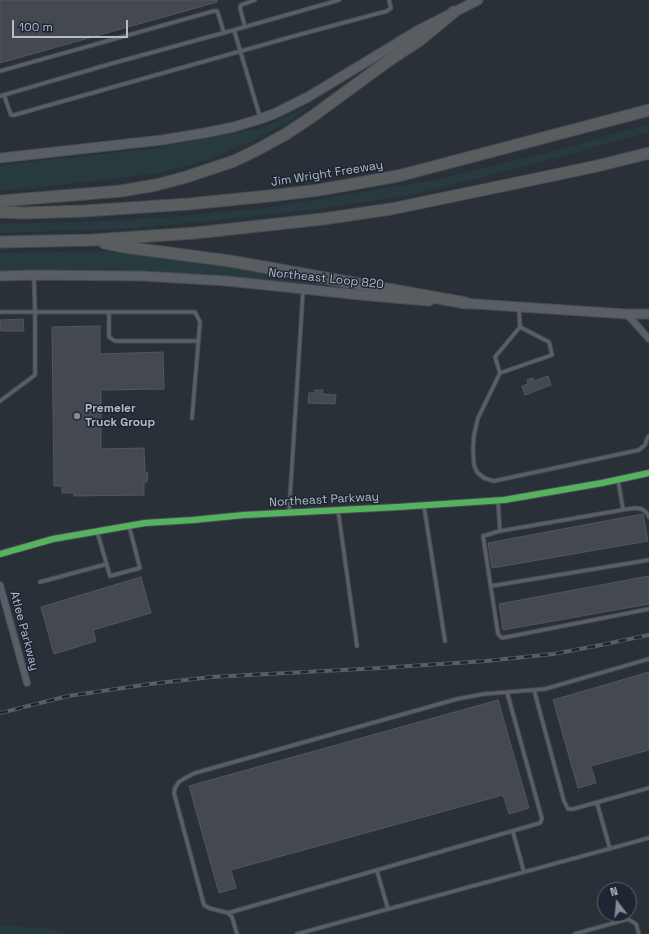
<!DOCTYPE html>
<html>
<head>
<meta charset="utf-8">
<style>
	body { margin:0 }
	#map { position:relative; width:649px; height:934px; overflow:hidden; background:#2a3038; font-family:"Space Grotesk",sans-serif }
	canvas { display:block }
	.north { position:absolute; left:597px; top:882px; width:40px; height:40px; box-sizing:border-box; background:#1d2633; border:1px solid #59626f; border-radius:50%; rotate:344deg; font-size:11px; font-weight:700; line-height:16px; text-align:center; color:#b4bcc9 }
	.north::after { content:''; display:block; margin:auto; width:14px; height:18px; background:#848b96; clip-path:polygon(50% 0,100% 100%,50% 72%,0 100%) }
	.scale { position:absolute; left:12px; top:20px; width:116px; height:18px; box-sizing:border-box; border:2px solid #b4bcc9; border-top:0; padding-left:5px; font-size:12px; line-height:14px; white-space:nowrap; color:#b4bcc9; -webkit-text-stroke:3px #1d2633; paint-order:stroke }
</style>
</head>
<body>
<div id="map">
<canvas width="649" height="934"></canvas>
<div class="north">N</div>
<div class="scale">100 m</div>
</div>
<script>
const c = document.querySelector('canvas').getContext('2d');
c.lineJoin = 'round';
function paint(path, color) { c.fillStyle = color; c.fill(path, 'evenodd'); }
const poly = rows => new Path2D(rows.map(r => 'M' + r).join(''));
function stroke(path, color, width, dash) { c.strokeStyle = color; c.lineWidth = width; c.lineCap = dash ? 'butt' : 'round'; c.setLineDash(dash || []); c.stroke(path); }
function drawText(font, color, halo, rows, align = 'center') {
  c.font = font + ' "Space Grotesk",sans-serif'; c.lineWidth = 3; c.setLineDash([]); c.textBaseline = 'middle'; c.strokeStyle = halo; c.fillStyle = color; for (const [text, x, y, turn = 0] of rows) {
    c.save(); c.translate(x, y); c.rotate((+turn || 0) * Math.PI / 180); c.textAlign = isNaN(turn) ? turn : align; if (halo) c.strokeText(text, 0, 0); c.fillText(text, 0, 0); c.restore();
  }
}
paint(poly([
	[311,104,289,122,252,141,204,161,160,173,36,188,0,190,0,165,52,159,151,149,263,128],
	[649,124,649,132,538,163,421,193,320,209,221,220,137,228,0,233,0,224,106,221,184,216,264,208,434,180,547,153],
	[109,251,207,263,333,287,195,274,110,269,0,270,0,253],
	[0,925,53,929,60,934,0,934]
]), '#273a3e');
const building = poly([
	[0,0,217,0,217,2,0,63,0,0],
	[23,319,24,331,1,331,0,320,23,319],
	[100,326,100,354,163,352,164,389,101,390,101,449,144,448,145,472,148,473,147,482,144,482,144,495,74,496,74,493,62,493,62,486,54,486,52,327,100,326],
	[548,376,551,385,525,395,522,386,528,384,527,380,533,378,534,381,548,376],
	[315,390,323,390,322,394,336,395,335,404,308,403,309,393,315,393,315,390],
	[643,514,648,541,492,568,488,543,643,514],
	[649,576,649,604,503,630,499,604,649,576],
	[141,577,151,613,93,630,96,641,54,654,41,607,141,577],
	[649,672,649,750,591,766,596,783,578,788,553,700,649,672],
	[498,700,529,808,509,814,503,795,231,870,236,888,219,893,189,786,498,700]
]);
paint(building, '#444950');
stroke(building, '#52575f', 1);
const service = poly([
	[245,27,240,8,241,5,255,0],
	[0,71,214,11,217,11,218,13,224,33],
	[4,95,11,115,14,115,298,35,387,11,391,8,389,0],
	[0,96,110,64,234,30],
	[260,117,234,30,339,0],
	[34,277,35,312,195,312,200,322,192,418],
	[519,309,520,327,495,357,500,373,478,418,474,435,473,450,474,465,477,472,484,478,494,481,639,450,645,445,648,437,649,436],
	[0,312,35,312,35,375,0,401],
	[109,312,109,337,115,341,198,341],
	[500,373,552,355,549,342,520,327],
	[618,480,623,509],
	[498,501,500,531],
	[424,506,445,641],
	[338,510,357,646],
	[289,513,303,291],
	[649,517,647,513,642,509,635,508,628,509,500,531,483,536,498,634,502,638,649,609],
	[97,531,110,576,140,568,129,526],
	[40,582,107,564],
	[491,586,649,560],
	[534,690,564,801,568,809,573,809,649,788],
	[597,803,610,849],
	[513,832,524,872],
	[377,871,388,909],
	[228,913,540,823,542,819,507,692],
	[237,934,232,917,228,913,209,908,204,905,174,793,175,788,179,782,185,778,195,773,457,699,484,694,545,689,649,659],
	[297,934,649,838],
	[575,934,628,919,636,924,639,934]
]);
const minor = poly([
	[626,314,635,323,649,339],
	[0,554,53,539,145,523,193,520,244,515,398,507,504,500,602,483,649,473],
	[0,585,27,683]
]);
const secondary = poly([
	[0,158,162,140,204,133,234,127,260,119,276,113,308,97,417,31,478,0],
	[0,276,34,275,143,276,227,281,370,296,429,301],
	[460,303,626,314,649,314]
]);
const motorway = poly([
	[0,201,121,191,156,185,186,177,234,161,255,151,286,134,313,116,388,61,420,40,454,12],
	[0,212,23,213,84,211,189,204,278,195,319,190,398,176,649,110],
	[0,242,92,240,195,233,323,219,391,209,526,181,597,166,649,153],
	[104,243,124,247,230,261,466,303]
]);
stroke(service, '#484c53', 5);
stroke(minor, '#484c53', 8);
stroke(secondary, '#484c53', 11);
stroke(motorway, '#474c53', 13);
stroke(service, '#5a5e66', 3);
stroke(minor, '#5a5e66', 6);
stroke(secondary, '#595d64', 9);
stroke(motorway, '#5a5d60', 11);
const rail = poly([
	[0,713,68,696,150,684,211,677,380,668,486,661,553,654,596,646,649,635]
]);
stroke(rail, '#595d64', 4);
stroke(rail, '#1d2633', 2.5, [8]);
stroke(poly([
	[0,554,53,539,145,523,193,520,244,515,398,507,504,500,602,483,649,473]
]), '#56b35d', 6);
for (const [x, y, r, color] of [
	[77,416,4,"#848b96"]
]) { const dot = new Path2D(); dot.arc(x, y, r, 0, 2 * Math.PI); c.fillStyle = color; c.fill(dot); stroke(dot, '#1d2633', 1.5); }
drawText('12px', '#b4bcc9', '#1d2633', [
	["Jim Wright Freeway",327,174,-9],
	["Northeast Loop 820",326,279,6],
	["Northeast Parkway",324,500,-3],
	["Atlee Parkway",24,631,75]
]);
drawText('bold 12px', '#b4bcc9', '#1d2633', [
	["Premeier",85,409],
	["Truck Group",85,423]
], 'left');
</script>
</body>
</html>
